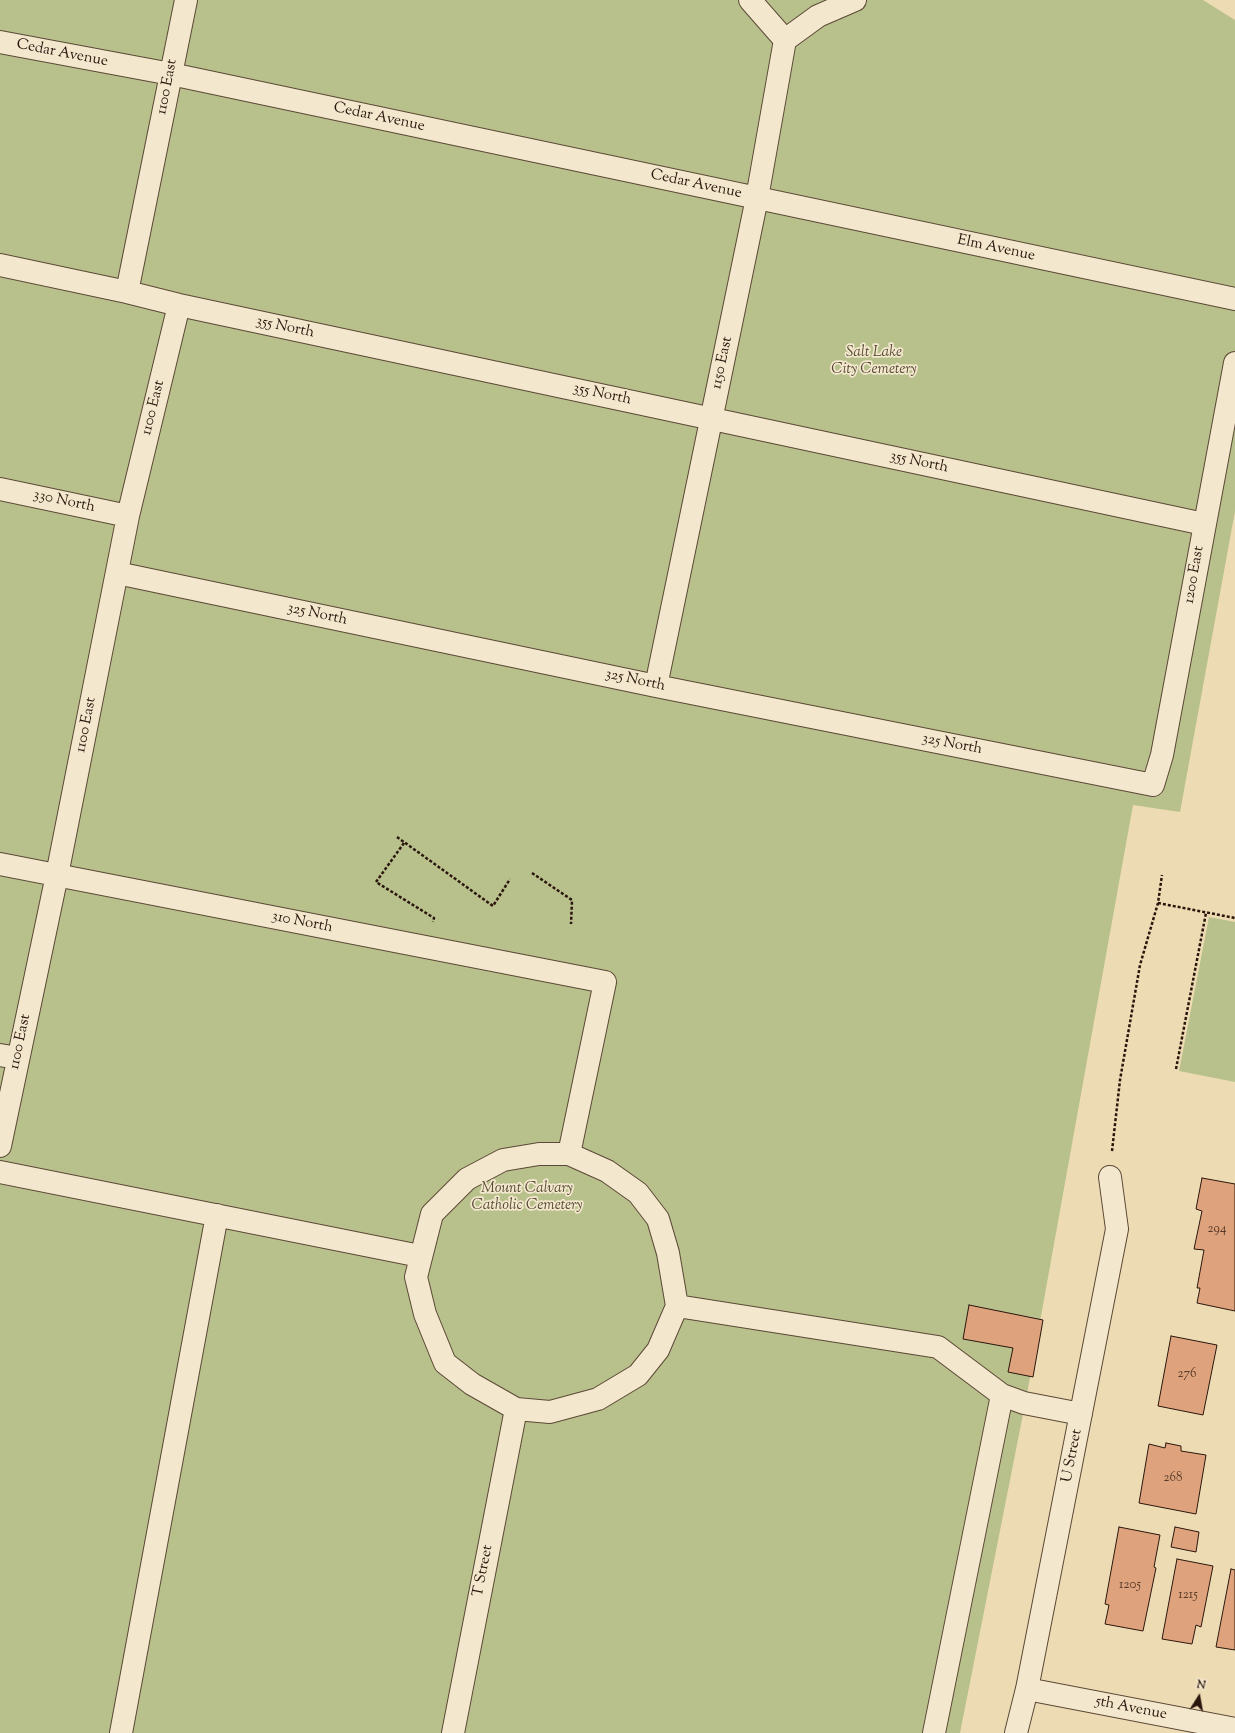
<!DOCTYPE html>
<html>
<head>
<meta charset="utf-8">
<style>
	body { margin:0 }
	#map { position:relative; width:1235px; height:1733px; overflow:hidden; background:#eddcb3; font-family:"Sorts Mill Goudy",serif }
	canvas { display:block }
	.north { position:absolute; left:1179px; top:1677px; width:40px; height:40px; -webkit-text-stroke:3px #f3e8ce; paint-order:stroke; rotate:11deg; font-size:11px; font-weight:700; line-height:16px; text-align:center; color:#2b160d }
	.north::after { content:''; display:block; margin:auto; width:14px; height:18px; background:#2b160d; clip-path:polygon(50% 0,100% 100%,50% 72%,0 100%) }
</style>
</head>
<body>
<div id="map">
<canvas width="1235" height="1733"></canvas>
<div class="north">N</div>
</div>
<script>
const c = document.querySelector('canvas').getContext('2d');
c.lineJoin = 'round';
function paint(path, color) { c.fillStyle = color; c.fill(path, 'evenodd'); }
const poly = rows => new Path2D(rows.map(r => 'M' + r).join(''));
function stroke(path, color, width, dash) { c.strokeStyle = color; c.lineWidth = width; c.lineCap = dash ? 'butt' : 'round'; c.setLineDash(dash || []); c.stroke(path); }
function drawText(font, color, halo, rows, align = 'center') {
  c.font = font + ' "Sorts Mill Goudy",serif'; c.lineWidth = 3.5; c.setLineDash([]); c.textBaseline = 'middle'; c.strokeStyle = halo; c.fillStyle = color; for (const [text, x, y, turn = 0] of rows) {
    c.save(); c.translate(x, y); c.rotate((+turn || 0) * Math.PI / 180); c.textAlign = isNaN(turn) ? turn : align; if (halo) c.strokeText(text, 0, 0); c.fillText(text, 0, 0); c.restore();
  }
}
paint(poly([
	[0,0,1203,0,1235,20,1235,511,1180,812,1133,805,1027,1394,960,1733,0,1733],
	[1209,917,1235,922,1235,1082,1179,1071]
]), '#b8c08c');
const building = poly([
	[1202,1178,1235,1184,1235,1311,1197,1303,1200,1288,1197,1288,1204,1250,1194,1249,1202,1211,1196,1209,1202,1178],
	[969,1305,1043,1320,1033,1377,1008,1372,1013,1348,963,1339,969,1305],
	[1171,1336,1217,1345,1203,1415,1158,1406,1171,1336],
	[1166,1443,1181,1446,1181,1451,1206,1455,1196,1514,1139,1503,1149,1444,1165,1448,1166,1443],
	[1119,1527,1160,1535,1154,1567,1156,1568,1143,1631,1105,1624,1109,1605,1105,1604,1119,1527],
	[1175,1527,1199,1532,1196,1552,1171,1547,1175,1527],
	[1177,1559,1213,1566,1201,1627,1196,1625,1192,1644,1162,1639,1177,1559],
	[1231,1569,1235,1570,1235,1650,1216,1647,1231,1569]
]);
paint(building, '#dea37c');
stroke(building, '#2b160d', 1);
const minor = poly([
	[750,0,785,40],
	[785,40,818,16,855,0],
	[0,42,171,74,1235,299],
	[0,265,127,292,179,305,1204,524],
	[127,292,186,0],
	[0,489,128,516],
	[117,573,656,686,1153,785,1162,755,1235,363],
	[656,686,757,198,785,40],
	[0,864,605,982,569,1154],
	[0,1055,18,1058],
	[0,1146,57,875,128,516,179,305],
	[539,1154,569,1154,607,1171,638,1193,658,1219,668,1253,677,1306,658,1350,638,1375,598,1399,550,1412,516,1409,472,1384,445,1363,425,1314,416,1277,432,1214,467,1179,503,1160,539,1154],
	[0,1172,420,1256],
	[677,1306,938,1347,1002,1395,1024,1403,1081,1414],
	[1027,1689,1235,1729],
	[121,1733,217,1215],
	[453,1733,516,1409],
	[934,1733,1002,1395],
	[1016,1733,1027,1689,1117,1229,1110,1177]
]);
stroke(minor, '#5c4836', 24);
stroke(poly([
	[397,837,493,906,510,879],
	[404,843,376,882,434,918,433,922],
	[532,873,572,900,571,924],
	[1158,903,1235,918],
	[1176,1069,1206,913],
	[1112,1151,1120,1080,1140,965,1158,903,1162,875]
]), '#2b160d', 2.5, [3, 2]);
stroke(minor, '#f3e8ce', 22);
drawText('13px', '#583929', null, [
	["294",1217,1230],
	["276",1187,1375],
	["268",1173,1479],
	["1205",1130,1586],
	["1215",1188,1596]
]);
drawText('15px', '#2b160d', '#f3e8ce', [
	["Cedar Avenue",62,54,11],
	["1100 East",168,87,-79],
	["Cedar Avenue",379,118,12],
	["Cedar Avenue",696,185,12],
	["Elm Avenue",996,249,12],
	["355 North",285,328,12],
	["1150 East",723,363,-78],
	["355 North",602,395,12],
	["1100 East",154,408,-76],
	["355 North",919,463,12],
	["330 North",64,502,12],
	["1200 East",1195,575,-80],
	["325 North",317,615,12],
	["325 North",635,681,12],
	["1100 East",87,725,-79],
	["325 North",952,745,11],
	["310 North",302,923,11],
	["1100 East",21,1042,-78],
	["U Street",1073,1456,-79],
	["T Street",484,1571,-79],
	["5th Avenue",1131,1709,11]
]);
drawText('italic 15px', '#554933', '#f3e8ce', [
	["Salt Lake",874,353],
	["City Cemetery",874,370],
	["Mount Calvary",527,1189],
	["Catholic Cemetery",527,1206]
]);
</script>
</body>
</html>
